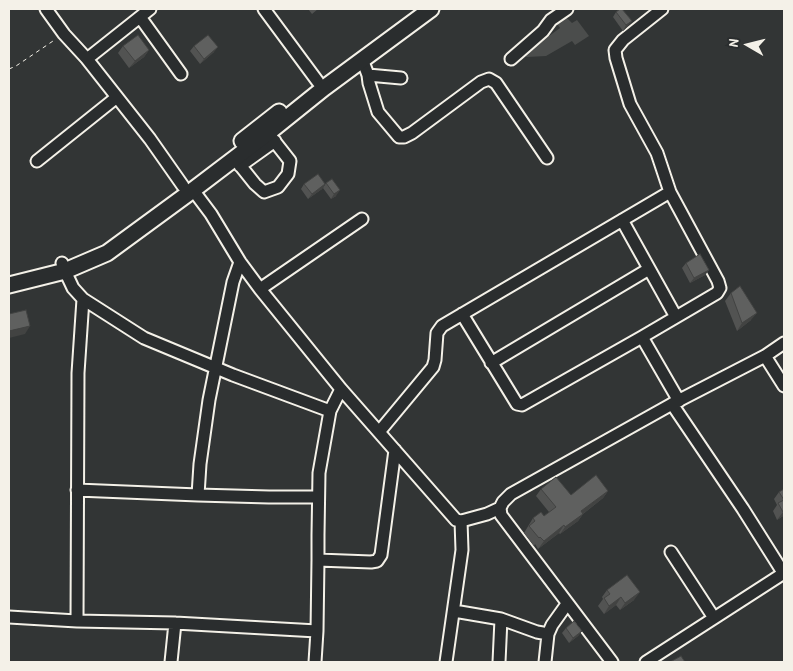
<!DOCTYPE html>
<html>
<head>
<meta charset="utf-8">
<style>
	body { margin:0 }
	#map { position:relative; width:793px; height:671px; overflow:hidden; background:#323535; font-family:"Patrick Hand",sans-serif }
	canvas { display:block }
	.frame { position:absolute; inset:0; border:10px solid #f4f1e8; pointer-events:none }
	.north { position:absolute; left:723px; top:20px; width:50px; height:50px; -webkit-text-stroke:4px #2a2d2e; paint-order:stroke; rotate:278deg; font-size:14px; font-weight:700; line-height:20px; text-align:center; color:#f4f1e8 }
	.north::after { content:''; display:block; margin:auto; width:18px; height:22px; background:#f4f1e8; clip-path:polygon(50% 0,100% 100%,50% 72%,0 100%) }
</style>
</head>
<body>
<div id="map">
<canvas width="793" height="671"></canvas>
<div class="frame"></div>
<div class="north">N</div>
</div>
<script>
const c = document.querySelector('canvas').getContext('2d');
c.lineJoin = 'round';
function paint(path, color) { c.fillStyle = color; c.fill(path, 'evenodd'); }
const poly = rows => new Path2D(rows.map(r => 'M' + r).join(''));
function stroke(path, color, width, dash) { c.strokeStyle = color; c.lineWidth = width; c.lineCap = dash ? 'butt' : 'round'; c.setLineDash(dash || []); c.stroke(path); }
paint(poly([
	[562,13,572,23,577,20,589,36,575,45,572,41,546,56,527,57,523,55,560,28,554,19]
]), '#4b4d4c');
const minor = poly([
	[46,9,64,34,87,59,150,139,183,186],
	[264,9,318,82],
	[140,17,181,74],
	[87,59,150,9],
	[362,59,368,75,369,83,378,112,399,137,404,137,412,133,481,82,489,79,496,83,547,158],
	[511,59,543,31,551,20,567,9],
	[368,75,401,78],
	[235,159,255,184,264,192,278,187,288,174,290,161,268,133],
	[37,161,117,97],
	[240,166,275,141],
	[193,190,211,214,240,262,260,289,341,389,456,520,461,521,465,520,487,514,500,508],
	[622,220,676,317],
	[62,263,65,271,73,288,83,299,144,338,233,375,330,411],
	[260,289,362,219],
	[462,314,517,404,522,405,642,337,717,293,720,288,718,281,670,192,657,153,630,104,616,58,615,50,623,40,662,9],
	[642,337,679,401],
	[765,356,784,386],
	[491,363,649,269],
	[672,404,743,509,784,574],
	[379,432,433,367,435,360,437,333,442,326,670,192],
	[77,490,198,495,269,497,318,497],
	[198,495,200,464,209,400,233,282,240,262],
	[671,552,714,618],
	[318,560,371,562,377,561,381,555,395,450],
	[454,611,501,619,537,632,548,634],
	[9,617,77,621,175,623,317,631],
	[77,621,78,373,83,299],
	[171,662,175,623],
	[315,662,317,631,318,560,318,535,319,473,330,411,341,389],
	[446,662,462,550,461,521],
	[499,662,501,619],
	[545,662,548,634,552,625,567,604],
	[612,662,501,515,500,508,503,502,511,494,672,404,765,356,784,343],
	[646,662,784,573]
]);
const major = poly([
	[242,141,279,112],
	[9,285,65,271,107,253,193,190,268,133,324,88,431,9]
]);
stroke(minor, '#f4f1e8', 15);
stroke(major, '#f4f1e8', 19);
stroke(poly([
	[9,69,16,66,56,39]
]), '#f4f1e8', 1, [4, 4]);
stroke(minor, '#2a2d2e', 11);
stroke(major, '#2a2d2e', 15);
paint(poly([
	[308,9,318,9,312,14],
	[616,12,628,26,623,31,613,17],
	[123,46,149,50,144,57,129,68,118,53],
	[194,46,214,52,200,64,190,51],
	[326,183,336,196,331,199,323,188],
	[304,184,325,184,322,189,308,199,301,189],
	[686,263,709,270,705,275,690,283,682,268],
	[731,293,751,320,737,331,725,301],
	[541,489,571,495,608,491,603,498,583,514,578,521,560,534,559,533,538,549,535,544,534,546,524,533,533,518,544,516,549,512,536,496],
	[784,489,784,518,783,516,777,520,773,511,777,505,774,499,779,492],
	[607,590,634,600,620,610,616,605,604,614,598,606,603,599,602,597],
	[566,628,582,631,578,636,569,643,562,633]
]), '#525352');
paint(poly([
	[632,21,628,26,623,31,626,25],
	[218,47,214,52,200,64,204,59],
	[149,50,144,57,129,68,135,61],
	[325,184,322,189,308,199,312,194],
	[340,190,336,196,331,199,334,194],
	[709,270,705,275,690,283,694,278],
	[757,313,751,320,737,331,742,323],
	[30,326,25,334,9,338,9,331],
	[608,491,603,498,579,517,583,514,578,521,560,534,565,527,581,511],
	[784,511,784,515,783,516,777,520,783,512],
	[564,525,559,533,538,549,544,541],
	[640,592,634,600,620,610,625,603],
	[621,597,616,605,604,614,609,606],
	[582,631,578,636,569,643,573,638]
]), '#424342');
const building = poly([
	[620,9,622,9,632,21,626,25,616,12,620,9],
	[138,35,149,50,135,61,123,46,138,35],
	[208,35,218,47,204,59,194,46,208,35],
	[318,174,325,184,312,194,304,184,318,174],
	[332,179,340,190,334,194,326,183,332,179],
	[700,254,709,270,694,278,686,263,700,254],
	[740,286,757,313,742,323,731,293,740,286],
	[26,310,30,326,9,331,9,314,26,310],
	[596,475,608,491,581,511,583,514,565,527,564,525,544,541,540,537,539,538,529,526,535,521,533,518,541,512,544,516,556,507,541,489,556,477,571,495,596,475],
	[784,489,784,511,783,512,778,503,784,500,779,492,784,489],
	[627,575,640,592,625,603,621,597,609,606,604,598,610,594,607,590,627,575],
	[574,621,582,631,573,638,566,628,574,621],
	[681,656,685,662,670,662,681,656]
]);
paint(building, '#5f605f');
stroke(building, '#424342', 1);
</script>
</body>
</html>
